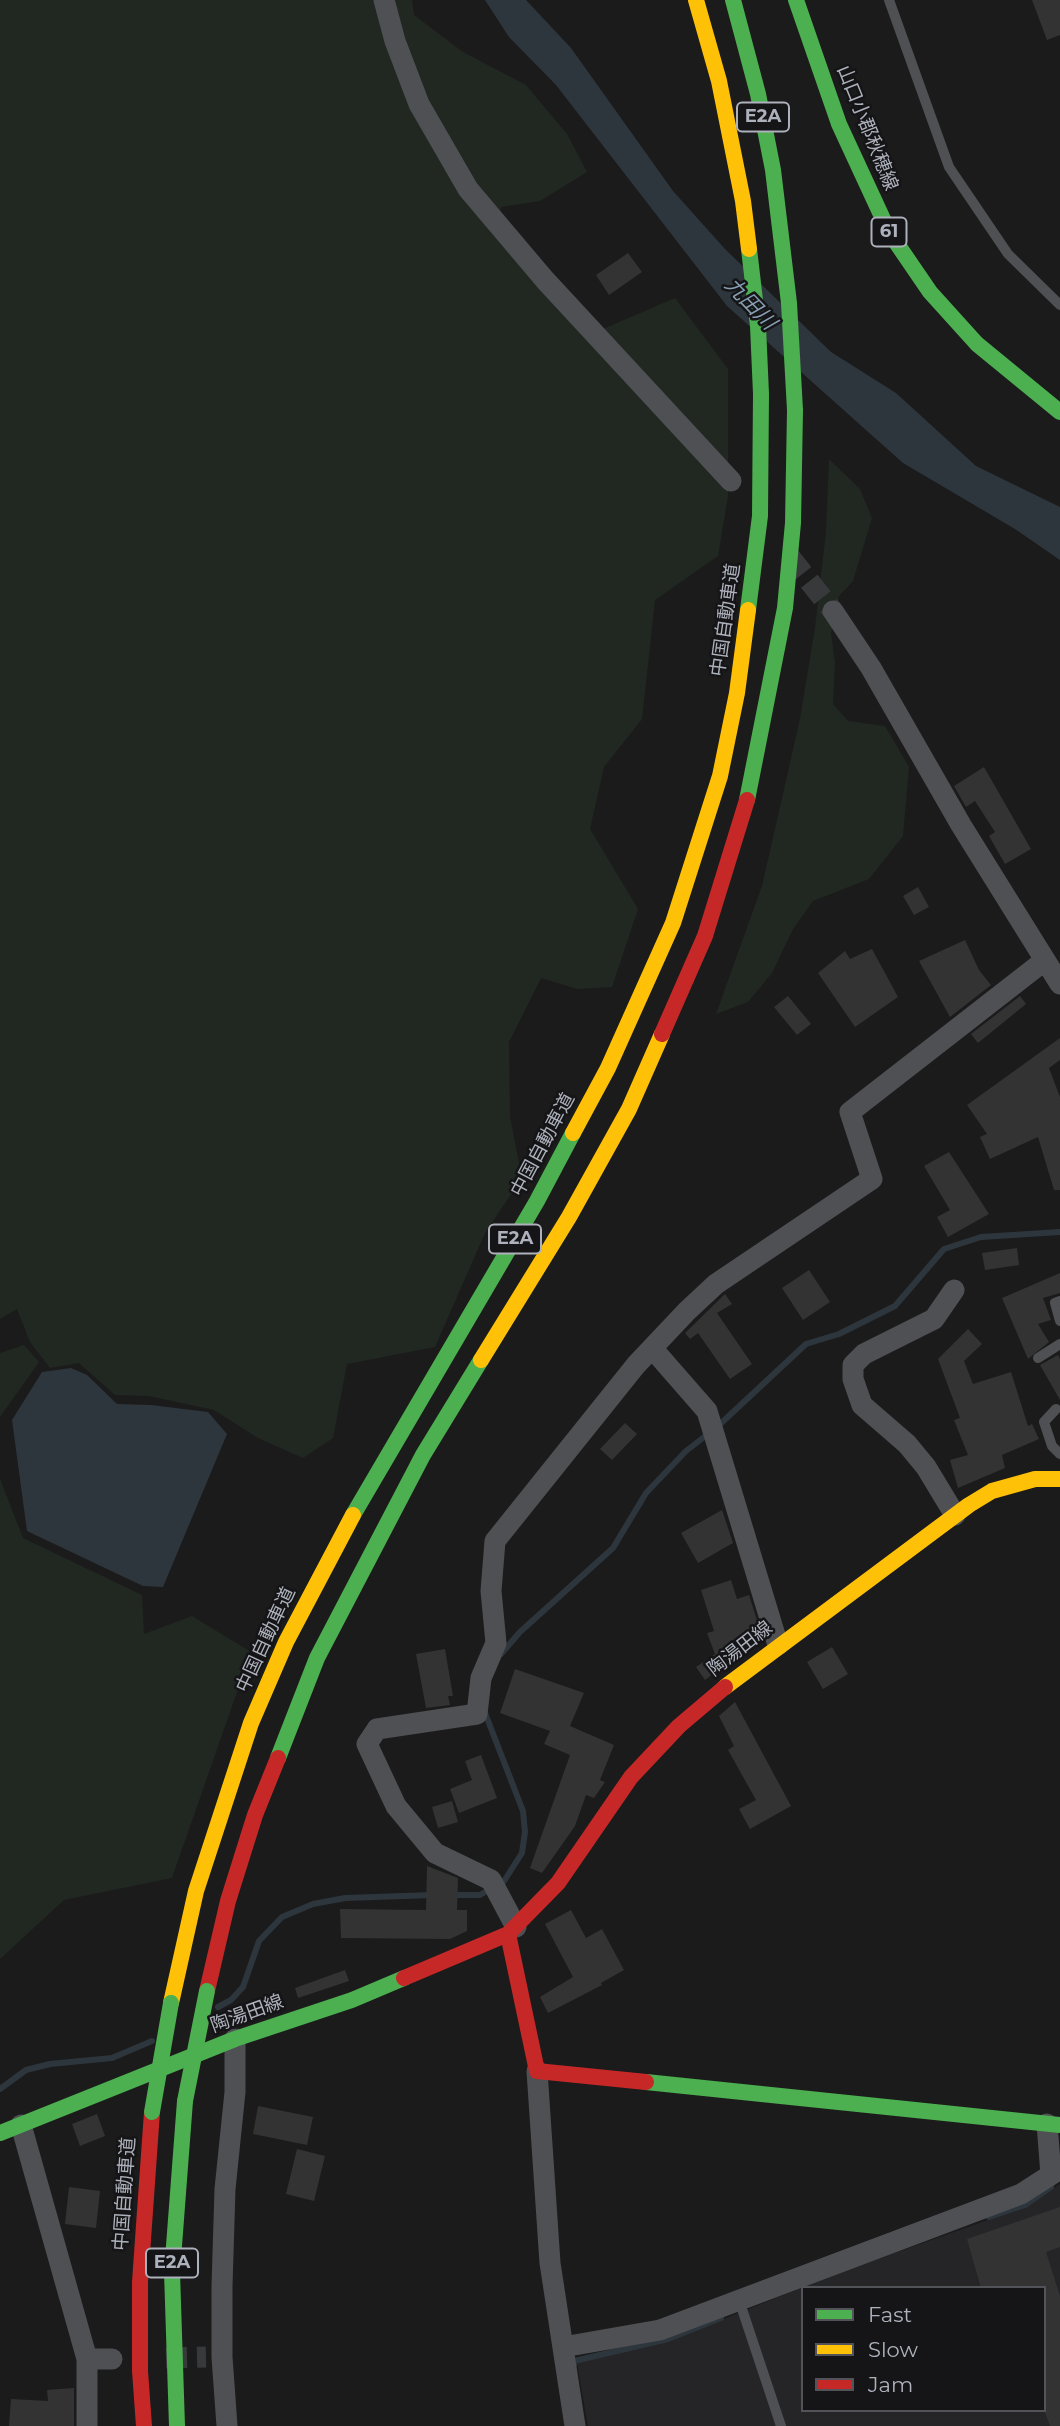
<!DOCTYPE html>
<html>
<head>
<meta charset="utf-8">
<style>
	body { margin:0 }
	#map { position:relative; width:1060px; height:2426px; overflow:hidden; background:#1b1b1b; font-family:Montserrat,sans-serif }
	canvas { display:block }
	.legend { position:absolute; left:801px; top:2286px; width:245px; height:126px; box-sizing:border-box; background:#151517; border:2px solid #525359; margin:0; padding:9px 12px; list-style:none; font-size:21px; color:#adb1bb }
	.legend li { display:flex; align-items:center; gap:14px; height:35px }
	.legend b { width:35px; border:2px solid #525359 }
</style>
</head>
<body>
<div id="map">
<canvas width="1060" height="2426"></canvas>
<ul class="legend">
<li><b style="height:9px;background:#4caf50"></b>Fast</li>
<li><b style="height:9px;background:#ffc107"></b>Slow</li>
<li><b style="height:9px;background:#c62828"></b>Jam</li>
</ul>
</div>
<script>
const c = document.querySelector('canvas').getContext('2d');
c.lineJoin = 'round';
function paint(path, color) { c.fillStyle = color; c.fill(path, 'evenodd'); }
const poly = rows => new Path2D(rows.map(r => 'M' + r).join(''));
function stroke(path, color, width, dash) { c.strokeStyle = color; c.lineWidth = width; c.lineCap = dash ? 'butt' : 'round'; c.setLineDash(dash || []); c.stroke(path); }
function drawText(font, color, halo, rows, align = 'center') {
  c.font = font + ' Montserrat,"Noto Sans JP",sans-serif'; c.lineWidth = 5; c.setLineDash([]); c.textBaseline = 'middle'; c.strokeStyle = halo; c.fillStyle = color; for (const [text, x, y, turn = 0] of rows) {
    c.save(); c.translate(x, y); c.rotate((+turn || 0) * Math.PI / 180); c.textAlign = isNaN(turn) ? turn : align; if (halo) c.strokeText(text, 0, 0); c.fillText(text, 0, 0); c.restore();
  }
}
paint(poly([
	[1060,2184,1060,2426,588,2426,577,2363,677,2338,838,2273,1025,2207],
	[803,2288,1044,2288,1044,2410,803,2410]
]), '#252527');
paint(poly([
	[0,0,412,0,414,15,463,52,526,85,567,134,587,172,540,201,501,207,496,236,603,329,675,298,728,369,728,496,718,556,655,600,642,719,604,767,590,829,638,909,612,987,577,989,541,978,509,1042,510,1117,522,1178,485,1233,435,1347,347,1364,333,1438,303,1458,258,1438,214,1410,149,1396,115,1395,79,1363,50,1368,30,1342,17,1309,0,1319],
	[829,459,860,489,872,518,853,581,839,596,831,633,835,663,833,704,848,721,885,726,909,767,903,836,869,879,813,901,793,929,772,973,748,1002,716,1014,762,886,800,719,815,628,826,532],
	[24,1345,39,1362,0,1417,0,1353],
	[0,1479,23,1538,142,1595,144,1634,192,1616,251,1652,172,1878,64,1900,0,1959]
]), '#212822');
paint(poly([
	[485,0,526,0,571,48,673,191,725,249,831,352,896,393,976,466,1060,507,1060,560,1015,529,903,463,727,306,556,85,509,37],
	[71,1368,87,1375,117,1404,151,1405,208,1412,227,1434,163,1587,143,1586,27,1531,12,1420,42,1372]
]), '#2e363d');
stroke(poly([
	[717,1427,806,1344,839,1334,895,1306,944,1249,981,1237,1060,1232],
	[501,1654,520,1632,613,1548,646,1493,686,1451,708,1434],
	[451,1895,480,1895,504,1881,522,1853,525,1832,523,1811,485,1713],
	[218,2007,231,2000,243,1987,259,1941,282,1917,313,1904,345,1898,433,1895],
	[0,2089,26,2070,50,2064,112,2058,152,2041],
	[989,2217,1025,2205,1051,2187],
	[574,2365,574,2361,668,2339,721,2318]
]), '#2e363d', 6);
paint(poly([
	[1032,0,1060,0,1060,35,1047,40],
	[628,253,642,272,609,295,596,275],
	[984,767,1031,849,1005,864,989,836,995,832,975,801,966,807,954,786],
	[918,887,929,907,914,915,903,896],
	[965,940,979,970,991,985,950,1017,919,961],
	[872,949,898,997,855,1027,818,973,845,951,850,959],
	[788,996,811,1024,797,1035,774,1007],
	[1020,996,1026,1004,978,1043,971,1034],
	[1060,1038,1060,1060,1049,1068,1060,1097,1060,1190,1054,1190,1038,1137,990,1159,980,1137,987,1134,967,1105],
	[949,1152,989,1214,948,1237,937,1217,950,1210,924,1166],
	[1017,1248,1019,1265,985,1270,982,1253],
	[809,1270,830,1302,803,1320,782,1288],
	[1060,1273,1060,1293,1043,1298,1051,1320,1038,1324,1049,1342,1028,1359,1002,1298],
	[725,1294,732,1304,717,1313,752,1364,730,1379,698,1333,690,1339,685,1333],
	[968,1329,982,1344,964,1361,973,1384,1011,1372,1028,1426,1032,1424,1039,1439,1002,1455,1005,1468,958,1488,950,1460,968,1455,954,1420,960,1418,938,1359],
	[1058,1355,1060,1359,1060,1400,1040,1365],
	[625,1423,637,1434,612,1460,600,1449],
	[722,1510,733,1543,698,1563,681,1533],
	[731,1580,737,1599,749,1595,762,1636,705,1680,696,1667,715,1654,707,1633,714,1631,701,1590],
	[832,1647,848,1674,823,1689,807,1662],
	[445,1649,453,1696,448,1696,450,1705,426,1708,416,1654],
	[515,1669,584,1693,570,1726,614,1745,600,1780,605,1782,594,1798,586,1795,575,1826,542,1873,530,1868,570,1755,544,1744,550,1731,500,1713],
	[735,1702,791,1806,750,1829,739,1809,756,1800,728,1750,734,1746,719,1716],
	[481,1755,497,1798,459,1813,450,1789,472,1780,465,1761],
	[452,1801,458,1822,438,1828,432,1807],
	[427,1866,458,1878,457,1910,467,1910,467,1931,450,1939,341,1938,340,1909,426,1910],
	[571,1910,586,1938,602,1929,624,1970,601,1983,602,1985,548,2013,540,1997,573,1977,545,1924],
	[345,1970,349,1981,298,1998,295,1988],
	[258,2106,313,2117,307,2145,253,2134],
	[97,2114,105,2136,80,2146,72,2124],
	[297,2149,325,2156,314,2201,286,2194],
	[69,2187,100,2191,96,2228,65,2224],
	[1060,2207,1060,2247,1046,2252,1060,2296,1060,2426,1050,2426,1044,2410,1044,2288,981,2288,967,2239],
	[74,2388,74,2426,9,2426,11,2399,48,2401,47,2390]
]), '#333');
stroke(poly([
	[790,557,833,611],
	[166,2358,206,2357]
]), '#38393b', 21, [21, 10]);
stroke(poly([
	[889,0,949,167,1008,254,1060,305],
	[1060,1301,1055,1303,1060,1321],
	[1038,1358,1060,1344],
	[1056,1409,1044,1422,1052,1446,1060,1454],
	[739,2300,781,2426]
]), '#4f5054', 10);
stroke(poly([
	[384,0,395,41,419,104,468,189,545,280,731,481],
	[833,611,871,668,961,825,1060,984],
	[954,1290,934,1319,864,1354,853,1365,853,1379,862,1405,907,1444,926,1467,955,1515],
	[652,1348,707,1411,778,1645],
	[516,1927,491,1880,435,1853,396,1806,367,1744,377,1729,477,1714,481,1678,496,1643,491,1591,495,1541,636,1365,687,1311,716,1284,872,1179,850,1112,1044,961],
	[537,2071,550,2263,575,2426],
	[1047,2124,1051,2175],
	[21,2125,87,2359,112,2359],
	[563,2347,660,2330,1021,2194,1060,2169],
	[87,2426,87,2359],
	[227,2426,222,2357,222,2286,225,2189,235,2092,235,2039]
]), '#4f5054', 21);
stroke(poly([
	[733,0,758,94,773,170,789,303,795,410,793,523,785,608,747,800],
	[796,0,839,124,889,232,930,292,977,344,1060,412],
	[748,610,760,516,761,394,758,326,749,249],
	[353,1515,537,1201,573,1133],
	[278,1758,317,1658,423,1455,481,1360],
	[646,2082,1060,2125],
	[0,2133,235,2039,352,2000,404,1978],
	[177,2426,172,2272,185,2101]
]), '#4caf50', 16);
stroke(poly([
	[696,0,719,81,743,201,749,249],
	[573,1133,608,1068,673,923,720,776,737,693,748,610],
	[481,1360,569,1217,629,1109,662,1034],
	[725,1687,969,1505,992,1491,1035,1479,1060,1479],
	[171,2003,196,1891,251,1723,286,1642,353,1515]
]), '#ffc107', 16);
stroke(poly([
	[662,1034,705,936,747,800],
	[508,1934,537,2071,646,2082],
	[404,1978,508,1934,558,1883,631,1777,679,1726,725,1687],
	[207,1991,228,1901,255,1815,278,1758],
	[144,2426,140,2371,140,2282,152,2112]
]), '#c62828', 16);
stroke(poly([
	[185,2101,207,1991],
	[152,2112,171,2003]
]), '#4caf50', 16);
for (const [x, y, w] of [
	[763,117,52],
	[889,232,35],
	[515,1239,52],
	[172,2263,52]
]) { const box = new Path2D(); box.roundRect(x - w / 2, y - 14.5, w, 29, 5); c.fillStyle = '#151517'; c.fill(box); stroke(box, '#adb1bb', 2); }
drawText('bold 18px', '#adb1bb', null, [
	["E2A",763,117],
	["61",889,232],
	["E2A",515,1239],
	["E2A",172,2263]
]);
drawText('19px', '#adb1bb', '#151517', [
	["山口小郡秋穂線",867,128,68],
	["中国自動車道",726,620,-82],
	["中国自動車道",543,1145,-62],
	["中国自動車道",266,1640,-65],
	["陶湯田線",740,1649,-38],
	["陶湯田線",247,2014,-20],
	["中国自動車道",125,2194,-86]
]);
drawText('italic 21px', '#879eb3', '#151517', [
	["九田川",750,304,46]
]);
</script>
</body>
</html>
